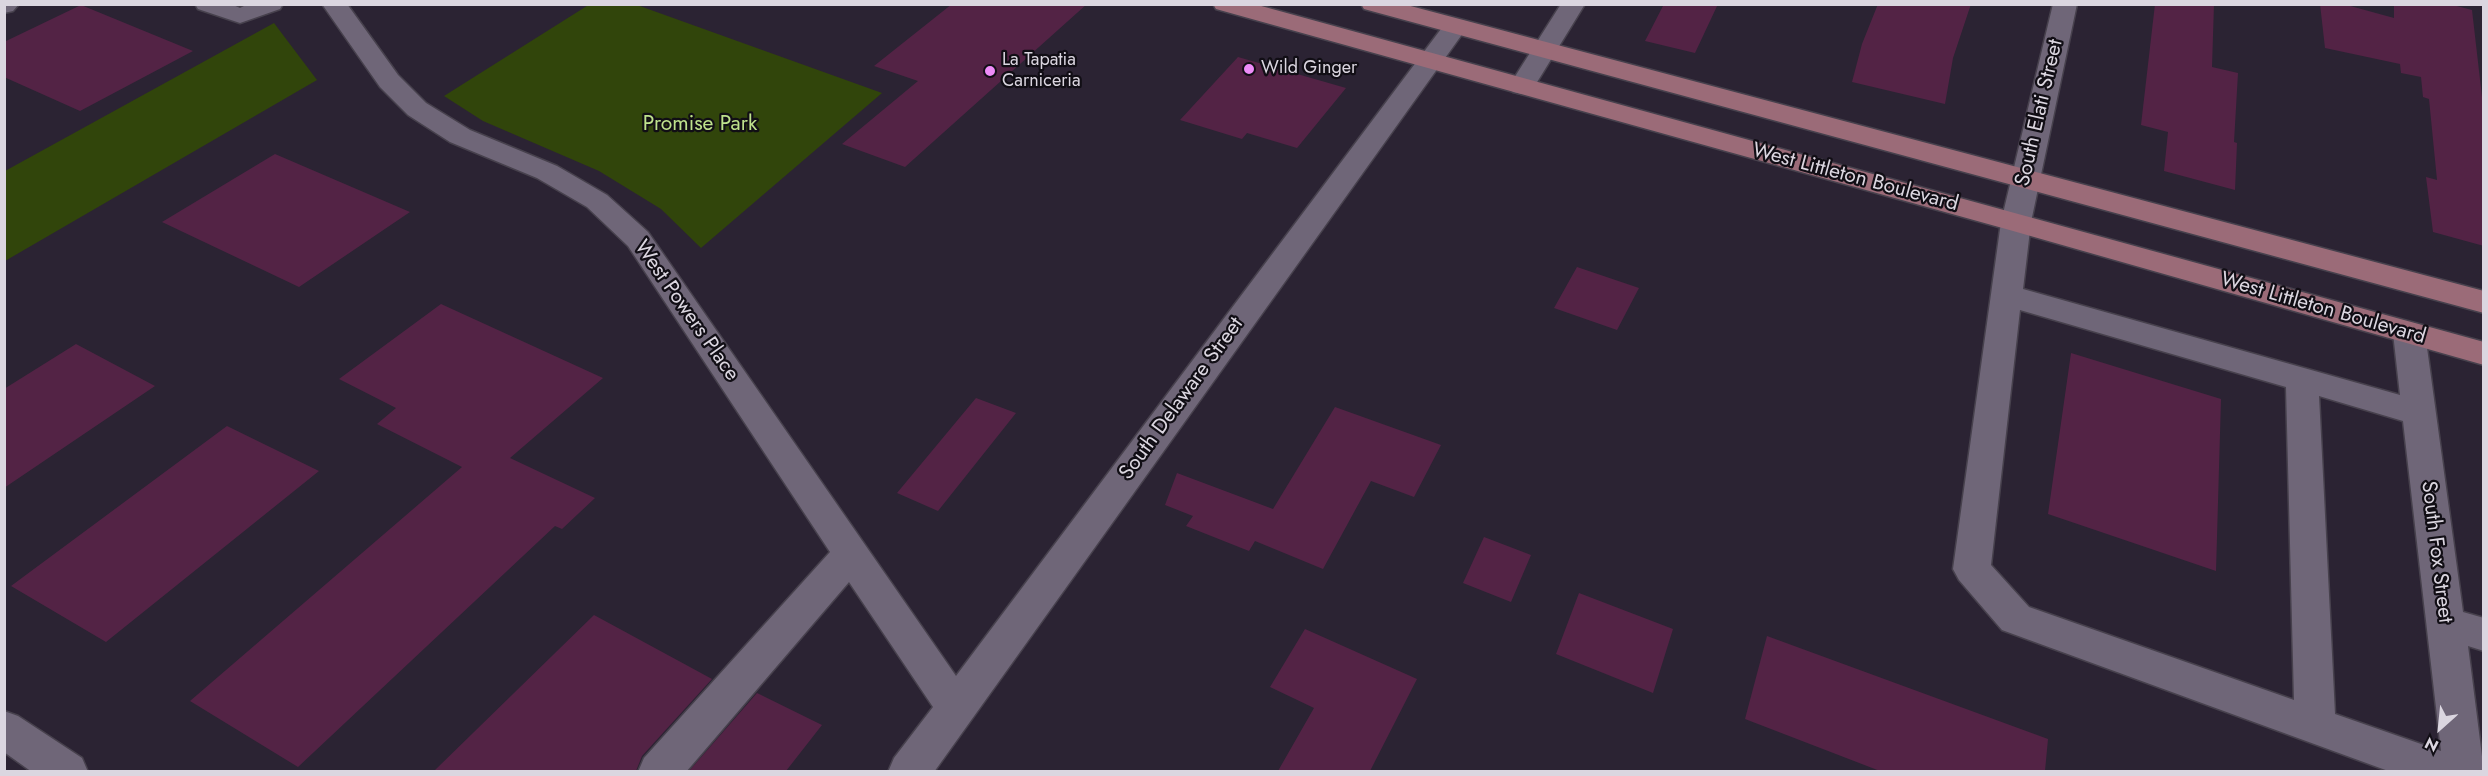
<!DOCTYPE html>
<html>
<head>
<meta charset="utf-8">
<style>
	body { margin:0 }
	#map { position:relative; width:2488px; height:776px; overflow:hidden; background:#2b2333; font-family:Jost,sans-serif }
	canvas { display:block }
	.frame { position:absolute; inset:0; border:6px solid #dbd6e0; pointer-events:none }
	.north { position:absolute; left:2410px; top:698px; width:60px; height:60px; -webkit-text-stroke:4px #110e15; paint-order:stroke; rotate:207deg; font-size:16px; font-weight:700; line-height:24px; text-align:center; color:#dbd6e0 }
	.north::after { content:''; display:block; margin:auto; width:21px; height:27px; background:#dbd6e0; clip-path:polygon(50% 0,100% 100%,50% 72%,0 100%) }
</style>
</head>
<body>
<div id="map">
<canvas width="2488" height="776"></canvas>
<div class="frame"></div>
<div class="north">N</div>
</div>
<script>
const c = document.querySelector('canvas').getContext('2d');
c.lineJoin = 'round';
function paint(path, color) { c.fillStyle = color; c.fill(path, 'evenodd'); }
const poly = rows => new Path2D(rows.map(r => 'M' + r).join(''));
function stroke(path, color, width, dash) { c.strokeStyle = color; c.lineWidth = width; c.lineCap = dash ? 'butt' : 'round'; c.setLineDash(dash || []); c.stroke(path); }
function drawText(font, color, halo, rows, align = 'center') {
  c.font = font + ' Jost,sans-serif'; c.lineWidth = 4.5; c.setLineDash([]); c.textBaseline = 'middle'; c.strokeStyle = halo; c.fillStyle = color; for (const [text, x, y, turn = 0] of rows) {
    c.save(); c.translate(x, y); c.rotate((+turn || 0) * Math.PI / 180); c.textAlign = isNaN(turn) ? turn : align; if (halo) c.strokeText(text, 0, 0); c.fillText(text, 0, 0); c.restore();
  }
}
paint(poly([
	[590,4,637,5,882,93,701,248,661,209,599,171,483,121,444,96],
	[274,23,317,80,5,261,5,171]
]), '#31450b');
paint(poly([
	[952,4,1087,4,905,167,842,144,918,81,874,66],
	[1664,4,1718,4,1695,53,1645,41],
	[1878,4,1971,4,1953,58,1945,104,1852,82,1862,44],
	[2155,4,2214,4,2212,67,2238,73,2234,142,2237,143,2235,190,2164,171,2168,132,2141,125],
	[2320,4,2343,4,2394,18,2394,4,2449,4,2472,10,2484,114,2484,246,2433,232,2426,177,2437,180,2429,99,2423,97,2421,77,2401,73,2400,64,2325,48],
	[81,5,193,51,80,111,4,77,4,42],
	[1238,57,1346,88,1297,148,1247,133,1242,139,1180,120],
	[275,154,410,212,299,287,162,222],
	[1577,267,1639,288,1617,330,1554,308],
	[441,304,603,378,510,458,595,498,562,529,555,526,298,767,190,701,462,467,377,424,396,408,339,379],
	[76,344,155,386,4,488,4,389],
	[2071,353,2221,399,2216,571,2048,514],
	[976,398,1016,413,938,511,897,493],
	[1335,407,1441,445,1414,497,1371,481,1323,569,1255,541,1249,551,1186,526,1193,516,1165,505,1177,473,1273,509],
	[227,426,319,471,106,642,11,586],
	[1484,537,1531,555,1511,602,1463,583],
	[1579,593,1673,629,1653,693,1556,654],
	[594,615,712,679,642,756,636,771,434,771],
	[1305,629,1417,679,1370,771,1278,771,1314,708,1270,687],
	[1767,636,2048,739,2045,771,1880,771,1745,719],
	[757,693,822,725,786,771,689,771]
]), '#532345');
const minor = poly([
	[4,4,19,4,13,11,4,13,4,4],
	[195,4,231,4,240,8,248,4,283,4,280,9,240,23,198,9,195,4],
	[322,4,347,4,398,75,426,103,470,130,557,166,607,195,648,232,956,676,1447,21,1456,19,1465,21,1468,26,934,772,888,772,894,758,933,707,849,582,686,772,638,772,644,758,830,552,628,246,587,207,537,178,450,142,408,115,380,87,322,4],
	[1561,4,1585,4,1531,92,1522,94,1513,92,1509,86,1561,4],
	[2053,4,2077,4,2031,222,2023,289,2400,395,2393,333,2398,325,2409,322,2420,325,2425,333,2463,612,2484,618,2484,651,2468,646,2484,772,2391,772,2002,630,1959,580,1953,569,2001,222,2053,4],
	[2020,310,2286,387,2294,700,2029,607,1991,565,2020,310],
	[2319,396,2403,421,2441,751,2335,714,2319,396],
	[4,711,18,716,82,758,88,772,32,772,4,752,4,711]
]);
const major = poly([
	[1213,4,1254,4,2484,342,2484,365,2006,229,1216,9,1213,4],
	[1361,4,1403,4,2484,291,2484,313,1364,9,1361,4]
]);
stroke(minor, '#47414d', 3);
stroke(major, '#47414d', 3);
paint(minor, '#6f6678');
paint(major, '#9b6b78');
for (const [x, y, r, color] of [
	[1249,69,6,"#ee8cf8"],
	[990,71,6,"#ee8cf8"]
]) { const dot = new Path2D(); dot.arc(x, y, r, 0, 2 * Math.PI); c.fillStyle = color; c.fill(dot); stroke(dot, '#110e15', 2); }
drawText('18px', '#dbd6e0', '#110e15', [
	["La Tapatia",1002,61],
	["Carniceria",1002,82],
	["Wild Ginger",1261,69]
], 'left');
drawText('21px', '#dbd6e0', '#110e15', [
	["South Elati Street",2040,113,-77],
	["West Littleton Boulevard",1855,178,15],
	["West Littleton Boulevard",2323,309,16],
	["West Powers Place",686,311,55],
	["South Delaware Street",1182,399,-54],
	["South Fox Street",2436,552,83]
]);
drawText('21px', '#bee18c', '#110e15', [
	["Promise Park",700,125]
]);
</script>
</body>
</html>
